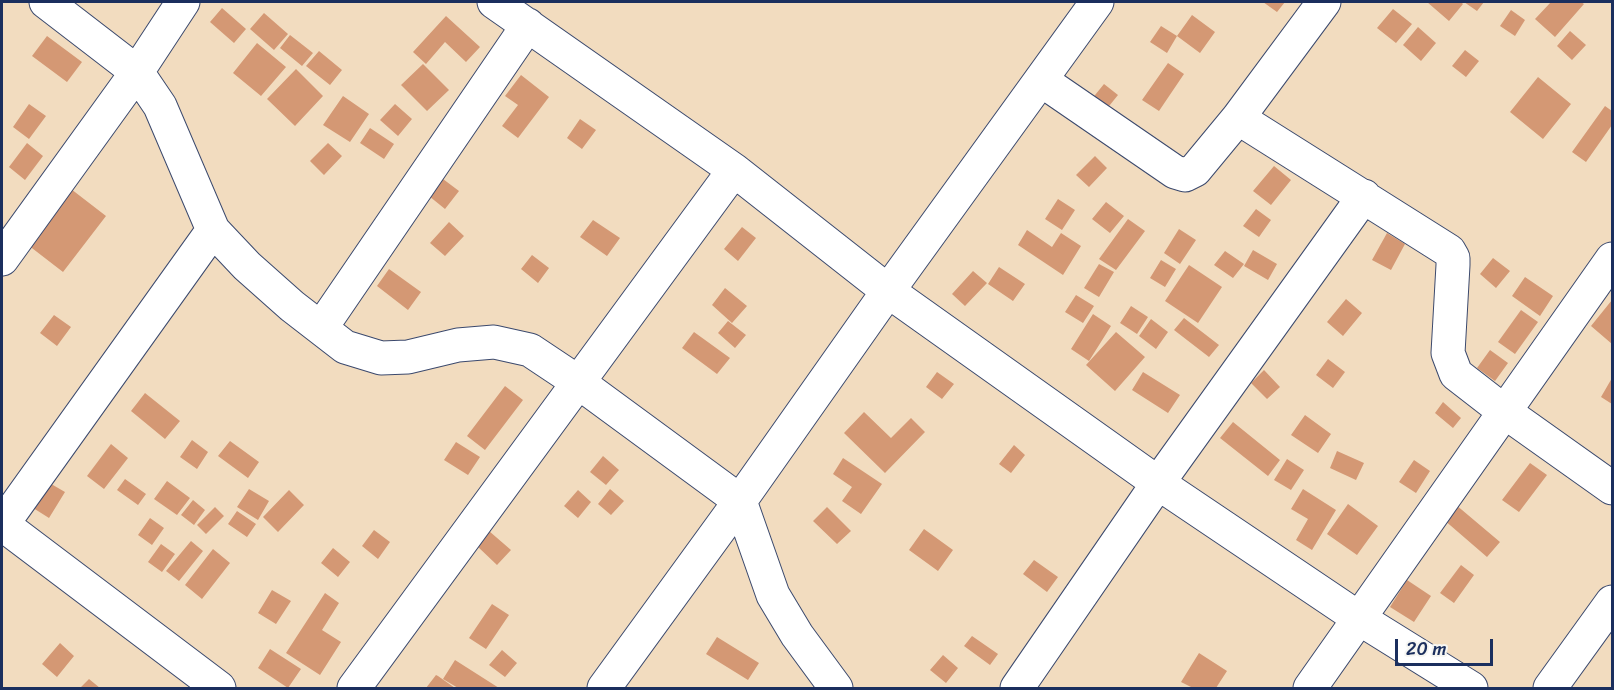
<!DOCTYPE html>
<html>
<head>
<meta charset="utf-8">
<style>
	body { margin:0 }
	#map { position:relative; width:1614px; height:690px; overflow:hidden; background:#f2dcbf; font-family:Sriracha,sans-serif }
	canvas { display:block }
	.frame { position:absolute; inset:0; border:3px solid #1b2f5e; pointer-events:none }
	.scale { position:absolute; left:1395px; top:639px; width:98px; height:27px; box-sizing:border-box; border:3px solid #1b2f5e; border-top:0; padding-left:8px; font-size:18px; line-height:21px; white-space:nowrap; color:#1b2f5e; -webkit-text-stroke:4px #f6f6f2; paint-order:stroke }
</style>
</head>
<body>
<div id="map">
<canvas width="1614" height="690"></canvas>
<div class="frame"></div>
<div class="scale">20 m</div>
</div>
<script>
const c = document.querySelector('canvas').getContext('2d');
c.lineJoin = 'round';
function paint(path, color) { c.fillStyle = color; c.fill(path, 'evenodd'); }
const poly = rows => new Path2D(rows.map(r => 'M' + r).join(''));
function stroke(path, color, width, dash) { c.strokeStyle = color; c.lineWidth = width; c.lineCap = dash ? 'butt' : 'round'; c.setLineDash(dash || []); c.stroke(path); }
paint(poly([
	[1263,2,1285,2,1277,12],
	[1427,2,1461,2,1463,4,1449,21],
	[1464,2,1484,2,1477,11],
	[1551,2,1581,2,1584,4,1555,37,1535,19],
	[222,8,246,29,234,43,210,22],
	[1393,9,1412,24,1396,43,1377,28],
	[1511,10,1525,20,1515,36,1500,26],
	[264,13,288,34,274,50,250,29],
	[1192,15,1215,32,1200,53,1177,36],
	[446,16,480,47,466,62,445,42,426,64,413,52],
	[1161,26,1177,36,1167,53,1150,42],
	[1418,27,1436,43,1421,61,1403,45],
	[1570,31,1586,45,1572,60,1557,46],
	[290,35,313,53,302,66,280,48],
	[47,36,82,62,67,82,32,56],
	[257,43,286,67,261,96,233,73],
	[1465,50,1479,61,1466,77,1452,66],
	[319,51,342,70,330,85,306,66],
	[1168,63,1184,74,1159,111,1142,100],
	[423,64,449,90,427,111,401,85],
	[296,69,323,96,295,126,267,99],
	[521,75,549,97,518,138,502,126,518,105,505,96],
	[1538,77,1571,104,1543,139,1510,112],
	[1104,84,1118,95,1105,111,1091,100],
	[343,96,369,114,350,142,323,125],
	[29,104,46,116,29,139,13,127],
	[395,104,412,119,398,136,380,120],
	[1605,106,1612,111,1612,125,1586,162,1572,152],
	[580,119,596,130,582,149,567,138],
	[370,128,394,144,384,159,360,143],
	[27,143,43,156,25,180,9,167],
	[328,143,342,156,324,175,310,161],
	[1095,156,1107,168,1089,187,1076,175],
	[1274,166,1291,180,1271,205,1253,191],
	[443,179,459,191,445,209,429,196],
	[71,189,106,216,63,272,28,245],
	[1058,199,1075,210,1062,230,1045,219],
	[1106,202,1124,216,1110,233,1092,219],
	[1256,209,1271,220,1259,237,1243,226],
	[1128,219,1145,231,1116,270,1099,259],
	[593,220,620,238,607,256,580,237],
	[449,222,464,236,445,256,430,243],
	[742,227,756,238,738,261,724,249],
	[1179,229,1196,240,1180,264,1164,253],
	[1027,230,1052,247,1061,233,1081,246,1063,275,1018,245],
	[1387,233,1405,244,1391,270,1372,260],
	[1253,250,1277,264,1268,280,1244,266],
	[1225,251,1244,264,1233,278,1214,265],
	[532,255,549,268,538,283,521,269],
	[1493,258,1510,271,1496,288,1480,274],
	[1161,260,1176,269,1165,287,1150,278],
	[1099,264,1114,272,1099,297,1084,288],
	[1189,265,1222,287,1198,323,1165,301],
	[999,267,1025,284,1013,301,988,284],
	[389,269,421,292,408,310,377,286],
	[973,271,987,283,965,306,952,294],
	[1525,277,1553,296,1540,316,1512,296],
	[725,288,747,306,732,323,712,305],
	[1076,295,1094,306,1083,323,1065,312],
	[1346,299,1362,313,1343,336,1327,322],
	[1612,300,1612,344,1591,326],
	[1131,306,1148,317,1137,334,1120,323],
	[1521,310,1538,322,1515,354,1498,342],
	[1093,314,1111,326,1089,361,1071,349],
	[54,315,71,327,57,346,40,333],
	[1184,318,1219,345,1209,357,1174,330],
	[1151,319,1168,332,1156,349,1139,336],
	[728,321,746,335,735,348,718,333],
	[694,332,730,358,717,374,682,348],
	[1116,332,1145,357,1115,391,1086,365],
	[1490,350,1508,363,1495,381,1477,368],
	[1328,359,1345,372,1333,388,1316,375],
	[1264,370,1280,387,1267,399,1251,383],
	[937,372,954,384,942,399,926,387],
	[1143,372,1180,395,1168,413,1132,390],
	[1612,378,1612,404,1601,397],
	[505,386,523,400,485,450,467,436],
	[145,393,180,421,165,439,131,411],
	[1443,402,1461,418,1453,428,1435,413],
	[864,412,891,438,911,418,925,432,885,473,844,433],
	[1305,415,1331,434,1318,453,1291,435],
	[1233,422,1280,460,1268,476,1220,438],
	[192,440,208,452,197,469,180,457],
	[230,441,259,462,248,478,218,456],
	[456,442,480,457,468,475,444,460],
	[111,444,128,458,104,489,87,476],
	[1014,445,1025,455,1011,473,999,464],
	[1337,451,1364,463,1356,480,1330,468],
	[603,456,619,470,606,485,590,472],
	[843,458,882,484,861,514,842,501,852,487,833,474],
	[1287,459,1304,470,1291,490,1274,480],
	[1414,460,1430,471,1416,493,1399,482],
	[1530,463,1547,475,1519,512,1502,500],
	[125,479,146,494,138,505,117,490],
	[46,481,65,492,49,518,30,506],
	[167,481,190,498,177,515,154,499],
	[249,489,269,501,258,520,237,507],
	[610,489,624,501,611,515,598,504],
	[1303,489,1336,510,1312,550,1296,540,1308,519,1291,509],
	[289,490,304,505,278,532,263,517],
	[578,490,591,502,578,518,564,506],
	[1449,499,1500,542,1487,557,1436,513],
	[193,500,205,510,194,525,181,515],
	[1348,504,1378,526,1357,555,1327,534],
	[215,507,224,516,206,534,197,525],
	[827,507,851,531,837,544,813,521],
	[237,511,256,524,247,537,228,524],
	[150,518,164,528,152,545,138,535],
	[924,529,953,550,938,571,909,550],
	[374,530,390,542,378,559,362,546],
	[489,531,511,550,497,565,476,545],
	[191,541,203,551,179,581,166,571],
	[161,544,175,554,162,572,148,562],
	[333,548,350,562,338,577,321,563],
	[213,549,230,563,202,599,185,585],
	[1034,560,1058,577,1047,592,1023,574],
	[1461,565,1474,575,1454,603,1440,593],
	[1407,580,1431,596,1414,622,1390,607],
	[272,590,291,601,276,624,258,613],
	[325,593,339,603,322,630,341,642,320,675,286,653],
	[492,604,509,615,486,649,469,638],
	[972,636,998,654,990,665,964,646],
	[717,637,759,663,748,680,706,654],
	[60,643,74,656,57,677,42,664],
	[270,649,301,669,288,688,258,668],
	[502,650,517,663,505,677,489,665],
	[1199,653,1227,671,1216,688,1193,688,1181,682],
	[943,655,958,668,946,683,930,670],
	[455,660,499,688,458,688,443,679],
	[436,675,438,676,455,688,426,688],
	[89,679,100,688,80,688]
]), '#d49874');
const street = poly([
	[46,2,137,72,160,106,213,230,247,266,292,306,345,347,381,358,408,357,458,345,494,342,530,350,578,382,740,501,773,595,797,635,836,688],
	[494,2,734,170,888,291,1158,483,1360,619,1471,688],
	[1041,80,1175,172,1185,175,1195,170,1238,118,1324,2],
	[1238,118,1449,251,1453,258,1453,265,1448,353,1456,374,1505,412,1612,488],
	[2,259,137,72,183,2],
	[321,328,528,25],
	[2,524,219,688],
	[2,525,213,230],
	[354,688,734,170],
	[604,688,740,501,888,291,1097,2],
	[1017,688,1158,483,1364,196],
	[1310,688,1612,259],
	[1550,688,1612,602]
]);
stroke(street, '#3b496d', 35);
stroke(street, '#fff', 33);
</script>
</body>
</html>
